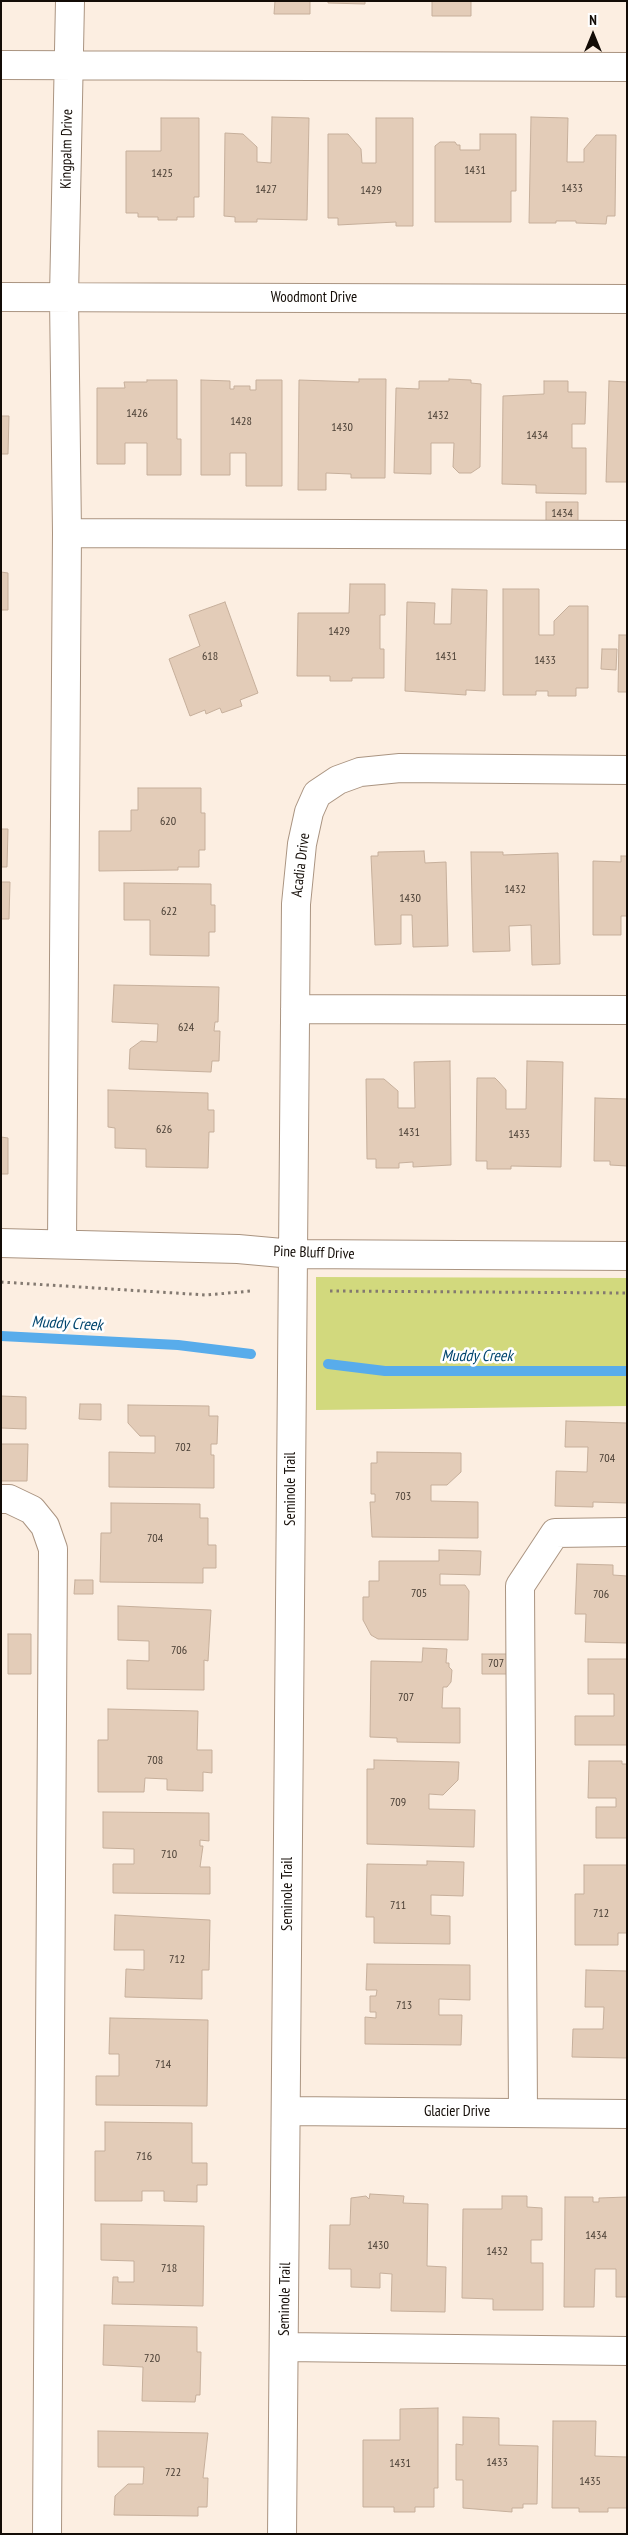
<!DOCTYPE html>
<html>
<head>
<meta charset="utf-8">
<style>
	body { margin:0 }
	#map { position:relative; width:628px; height:2535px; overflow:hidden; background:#fceee1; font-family:"PT Sans Narrow",sans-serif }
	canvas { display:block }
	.frame { position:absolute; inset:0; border:2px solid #130c06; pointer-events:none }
	.north { position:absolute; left:568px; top:10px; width:50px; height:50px; -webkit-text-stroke:4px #fff; paint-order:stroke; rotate:0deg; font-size:14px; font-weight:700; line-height:20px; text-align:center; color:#130c06 }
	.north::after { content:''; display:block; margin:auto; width:18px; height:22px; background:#130c06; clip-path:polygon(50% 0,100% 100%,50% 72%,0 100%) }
</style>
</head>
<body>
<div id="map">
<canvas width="628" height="2535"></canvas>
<div class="frame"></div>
<div class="north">N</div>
</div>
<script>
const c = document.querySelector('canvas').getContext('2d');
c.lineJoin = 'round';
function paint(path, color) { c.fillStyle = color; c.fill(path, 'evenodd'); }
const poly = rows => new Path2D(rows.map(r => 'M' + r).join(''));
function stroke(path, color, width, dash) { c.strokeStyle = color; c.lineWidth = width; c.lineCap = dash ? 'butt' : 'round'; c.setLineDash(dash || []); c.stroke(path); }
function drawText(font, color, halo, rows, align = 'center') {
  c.font = font + ' "PT Sans Narrow",sans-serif'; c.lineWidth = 5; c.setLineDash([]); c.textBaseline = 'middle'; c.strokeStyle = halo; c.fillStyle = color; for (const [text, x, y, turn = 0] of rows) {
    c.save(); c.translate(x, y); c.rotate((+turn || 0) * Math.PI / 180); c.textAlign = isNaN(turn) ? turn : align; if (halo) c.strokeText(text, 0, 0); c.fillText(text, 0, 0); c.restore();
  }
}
paint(poly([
	[316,1277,627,1278,627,1406,316,1410]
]), '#d2d97d');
stroke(poly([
	[1,1336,178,1345,251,1354],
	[328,1364,385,1371,627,1371]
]), '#58aceb', 10);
const building = poly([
	[275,1,310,1,310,14,274,14,275,1],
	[328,1,365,1,365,4,328,3,328,1],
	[432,1,471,1,471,16,432,16,432,1],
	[272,117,309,118,307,220,257,219,257,222,235,222,235,217,224,216,225,133,243,134,257,147,257,162,271,163,272,117],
	[531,117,568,118,567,162,584,162,584,149,596,135,616,135,615,216,607,216,606,224,576,223,576,221,556,221,556,223,529,223,531,117],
	[161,118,199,118,199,197,194,197,194,217,177,217,177,220,158,220,158,217,138,217,138,213,126,213,126,151,161,151,161,118],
	[376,118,413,118,413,226,396,226,396,222,338,225,338,218,328,218,328,134,348,134,361,149,362,163,376,163,376,118],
	[480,134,516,134,516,191,511,191,511,222,435,222,435,146,440,142,455,142,457,145,460,145,460,150,480,150,480,134],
	[359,379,386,379,385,478,351,478,351,474,326,473,326,490,298,490,299,380,359,382,359,379],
	[449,379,471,380,471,383,481,384,480,467,471,473,459,473,453,467,454,443,431,443,431,474,394,473,396,388,419,389,419,381,449,381,449,379],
	[147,380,177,380,177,439,181,439,181,475,147,475,147,443,125,443,125,464,97,464,97,388,125,388,124,382,147,382,147,380],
	[201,380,230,381,230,389,234,389,234,386,250,386,250,390,256,390,256,380,282,380,282,486,246,486,246,453,230,453,230,475,201,475,201,380],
	[544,381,568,381,568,392,586,392,585,424,572,424,572,448,586,448,586,494,536,493,536,485,502,484,503,396,544,394,544,381],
	[609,381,627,382,627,482,606,482,609,381],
	[1,416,9,416,8,454,1,454,1,416],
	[546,502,578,502,578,526,546,526,546,502],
	[1,572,8,573,8,610,1,610,1,572],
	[350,584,385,584,385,615,380,615,380,649,384,649,384,678,352,678,352,681,330,681,330,676,297,676,298,613,349,613,350,584],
	[452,589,487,590,485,691,466,690,466,695,405,691,407,602,435,603,434,624,451,624,452,589],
	[503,589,539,589,539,635,554,635,554,621,569,606,588,606,588,688,576,688,576,696,548,696,548,691,536,691,536,695,503,695,503,589],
	[225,602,258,693,240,700,242,706,222,713,220,708,206,714,205,710,190,716,169,659,200,646,189,615,225,602],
	[619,635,627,635,627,692,618,692,619,635],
	[602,649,617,649,616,670,601,669,602,649],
	[138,788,201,788,201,813,205,813,205,850,199,850,199,867,178,867,178,870,99,871,99,831,131,831,131,810,138,810,138,788],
	[1,829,8,829,7,867,1,867,1,829],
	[424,851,425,863,446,862,448,946,413,947,412,915,401,915,401,944,375,945,371,856,378,856,378,852,424,851],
	[471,852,503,852,503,855,558,853,560,964,532,965,531,925,509,926,510,951,473,952,471,852],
	[621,856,627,856,627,916,621,916,621,935,593,935,593,861,621,862,621,856],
	[1,882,10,882,9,919,1,919,1,882],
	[124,883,211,884,211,905,215,905,215,932,209,932,209,956,150,955,150,920,124,920,124,883],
	[114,985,219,987,218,1022,215,1022,214,1031,220,1031,219,1061,212,1061,211,1072,129,1069,130,1049,141,1041,157,1042,158,1024,112,1022,114,985],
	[450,1061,451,1165,413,1167,413,1162,399,1163,399,1168,376,1168,376,1159,367,1159,366,1079,384,1079,398,1091,398,1108,415,1108,414,1062,450,1061],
	[527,1061,563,1062,561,1167,511,1166,511,1169,487,1169,487,1161,476,1161,477,1078,495,1078,499,1082,506,1090,506,1109,526,1109,527,1061],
	[108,1090,208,1093,208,1110,214,1110,214,1132,209,1132,208,1168,146,1167,146,1149,115,1148,115,1128,108,1127,108,1090],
	[595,1098,627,1099,627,1166,610,1165,610,1161,594,1161,595,1098],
	[1,1137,8,1138,8,1174,1,1174,1,1137],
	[1,1396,26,1397,26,1429,1,1428,1,1396],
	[80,1404,101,1404,101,1420,79,1419,80,1404],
	[128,1405,209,1406,209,1416,218,1416,217,1444,211,1444,211,1455,214,1455,214,1488,109,1487,109,1452,155,1453,155,1436,140,1436,128,1423,128,1405],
	[566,1421,627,1423,627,1503,593,1502,593,1507,555,1506,556,1471,587,1472,588,1447,565,1447,566,1421],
	[1,1444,28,1444,27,1481,1,1481,1,1444],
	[377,1452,461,1453,461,1472,447,1485,431,1485,431,1501,478,1502,478,1538,372,1537,370,1502,375,1502,375,1494,371,1494,371,1463,377,1463,377,1452],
	[111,1503,200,1504,200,1518,208,1518,208,1545,216,1545,216,1568,203,1568,203,1583,100,1582,101,1533,111,1533,111,1503],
	[439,1550,481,1551,480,1575,440,1574,440,1585,465,1585,469,1591,468,1640,378,1639,371,1635,363,1620,363,1597,369,1597,369,1581,379,1581,379,1561,439,1561,439,1550],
	[577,1564,613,1565,613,1575,627,1576,627,1643,585,1642,586,1614,575,1614,577,1564],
	[75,1580,93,1580,93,1594,74,1594,75,1580],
	[118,1606,211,1610,208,1661,204,1660,204,1690,127,1689,127,1660,149,1661,149,1641,118,1640,118,1606],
	[8,1634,31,1634,31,1674,8,1674,8,1634],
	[423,1648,447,1649,446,1663,449,1663,449,1667,452,1670,451,1682,447,1687,443,1687,442,1708,460,1708,460,1743,397,1742,397,1738,370,1737,371,1661,422,1662,423,1648],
	[482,1654,510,1654,510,1674,482,1674,482,1654],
	[588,1659,627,1659,627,1745,575,1745,575,1716,614,1716,614,1694,588,1694,588,1659],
	[108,1709,198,1711,197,1750,212,1750,212,1773,203,1772,203,1791,167,1790,167,1779,145,1778,144,1792,98,1792,98,1740,108,1740,108,1709],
	[374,1760,459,1762,458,1780,443,1795,429,1794,429,1809,475,1810,474,1847,367,1844,367,1769,374,1769,374,1760],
	[589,1761,622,1761,622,1764,627,1764,627,1838,596,1838,596,1807,616,1807,616,1798,588,1798,589,1761],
	[103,1812,209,1813,209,1841,200,1840,200,1846,203,1846,200,1867,210,1867,210,1894,113,1893,113,1864,134,1864,134,1849,103,1848,103,1812],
	[427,1861,464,1862,463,1896,431,1895,431,1915,450,1916,450,1944,374,1943,374,1917,366,1917,367,1864,427,1865,427,1861],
	[584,1865,627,1865,627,1933,618,1933,618,1945,575,1945,575,1894,584,1894,584,1865],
	[115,1915,210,1920,209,1970,202,1970,202,1999,125,1997,126,1969,144,1970,144,1950,114,1950,115,1915],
	[367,1964,470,1965,470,2000,439,1999,439,2015,462,2015,461,2045,365,2044,365,2017,376,2018,376,2012,370,2012,370,1996,376,1996,377,1990,366,1990,367,1964],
	[586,1970,627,1971,627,2058,572,2057,573,2029,603,2029,604,2007,585,2007,586,1970],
	[110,2018,208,2020,207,2106,96,2105,96,2076,119,2076,119,2054,109,2054,110,2018],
	[105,2122,192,2123,192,2163,207,2163,207,2185,197,2185,197,2202,164,2201,164,2191,142,2191,142,2201,95,2201,95,2151,105,2151,105,2122],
	[370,2194,404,2196,403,2203,428,2204,427,2266,446,2267,445,2312,391,2311,392,2274,380,2273,380,2288,351,2287,351,2269,329,2269,330,2225,350,2225,351,2198,366,2196,369,2199,370,2194],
	[502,2196,527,2196,527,2207,542,2208,542,2240,531,2240,531,2263,543,2263,543,2310,493,2310,493,2299,462,2298,463,2209,502,2209,502,2196],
	[565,2197,593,2197,593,2202,599,2202,599,2198,627,2197,627,2297,616,2297,616,2269,595,2269,594,2307,564,2307,565,2197],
	[101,2224,204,2226,203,2306,112,2304,113,2277,118,2277,118,2282,134,2282,134,2261,101,2260,101,2224],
	[104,2325,197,2327,197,2352,201,2352,200,2395,196,2395,195,2402,142,2401,143,2367,103,2365,104,2325],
	[438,2408,438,2488,434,2488,434,2507,415,2507,415,2512,394,2512,394,2507,363,2507,363,2440,400,2440,400,2409,438,2408],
	[463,2417,499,2418,499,2445,538,2446,537,2504,523,2504,523,2508,512,2508,512,2512,463,2508,463,2480,456,2480,456,2444,463,2445,463,2417],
	[553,2421,596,2421,595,2456,627,2457,627,2508,608,2508,608,2512,579,2512,579,2508,552,2508,553,2421],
	[98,2431,208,2433,203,2478,208,2478,207,2507,198,2507,198,2516,114,2515,115,2496,128,2484,143,2484,144,2467,98,2467,98,2431]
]);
paint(building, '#e3ccb8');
stroke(building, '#c6af9b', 1);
const minor = poly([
	[1,65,627,67],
	[1,297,627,299],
	[67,533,627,535],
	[295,1009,627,1010],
	[1,1243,238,1249,293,1254,627,1256],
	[62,1243,67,533,64,297,70,1],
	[1,1499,9,1499,32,1510,45,1526,53,1549,47,2534],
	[287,2111,627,2114],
	[523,2113,520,1586,555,1533,627,1532],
	[284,2347,627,2351],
	[282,2534,296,904,302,844,309,812,317,794,338,780,360,772,400,768,627,770]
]);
stroke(minor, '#aa9481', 30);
stroke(poly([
	[1,1282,206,1295,251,1291],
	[330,1291,627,1293]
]), '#837970', 3, [2.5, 4]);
stroke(minor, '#fff', 28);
drawText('12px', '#473c32', null, [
	["1431",475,171],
	["1425",162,174],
	["1433",572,189],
	["1427",266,190],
	["1429",371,191],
	["1426",137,414],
	["1432",438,416],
	["1428",241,422],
	["1430",342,428],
	["1434",537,436],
	["1434",562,514],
	["1429",339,632],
	["618",210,657],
	["1431",446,657],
	["1433",545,661],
	["620",168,822],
	["1432",515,890],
	["1430",410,899],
	["622",169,912],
	["624",186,1028],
	["626",164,1130],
	["1431",409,1133],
	["1433",519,1135],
	["702",183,1448],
	["704",607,1459],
	["703",403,1497],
	["704",155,1539],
	["705",419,1594],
	["706",601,1595],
	["706",179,1651],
	["707",496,1664],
	["707",406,1698],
	["708",155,1761],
	["709",398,1803],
	["710",169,1855],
	["711",398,1906],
	["712",601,1914],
	["712",177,1960],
	["713",404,2006],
	["714",163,2065],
	["716",144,2157],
	["1434",596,2236],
	["1430",378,2246],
	["1432",497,2252],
	["718",169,2269],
	["720",152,2359],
	["1433",497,2463],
	["1431",400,2464],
	["722",173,2473],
	["1435",590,2482]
]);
drawText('15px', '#130c06', '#fff', [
	["Kingpalm Drive",67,149,-89],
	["Woodmont Drive",314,298],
	["Acadia Drive",301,865,-83],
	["Pine Bluff Drive",314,1253,2],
	["Seminole Trail",291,1489,-90],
	["Seminole Trail",288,1894,-90],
	["Glacier Drive",457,2112],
	["Seminole Trail",285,2299,-89]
]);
drawText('italic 16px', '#02466f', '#fff', [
	["Muddy Creek",67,1324,3],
	["Muddy Creek",477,1356]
]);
</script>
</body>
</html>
